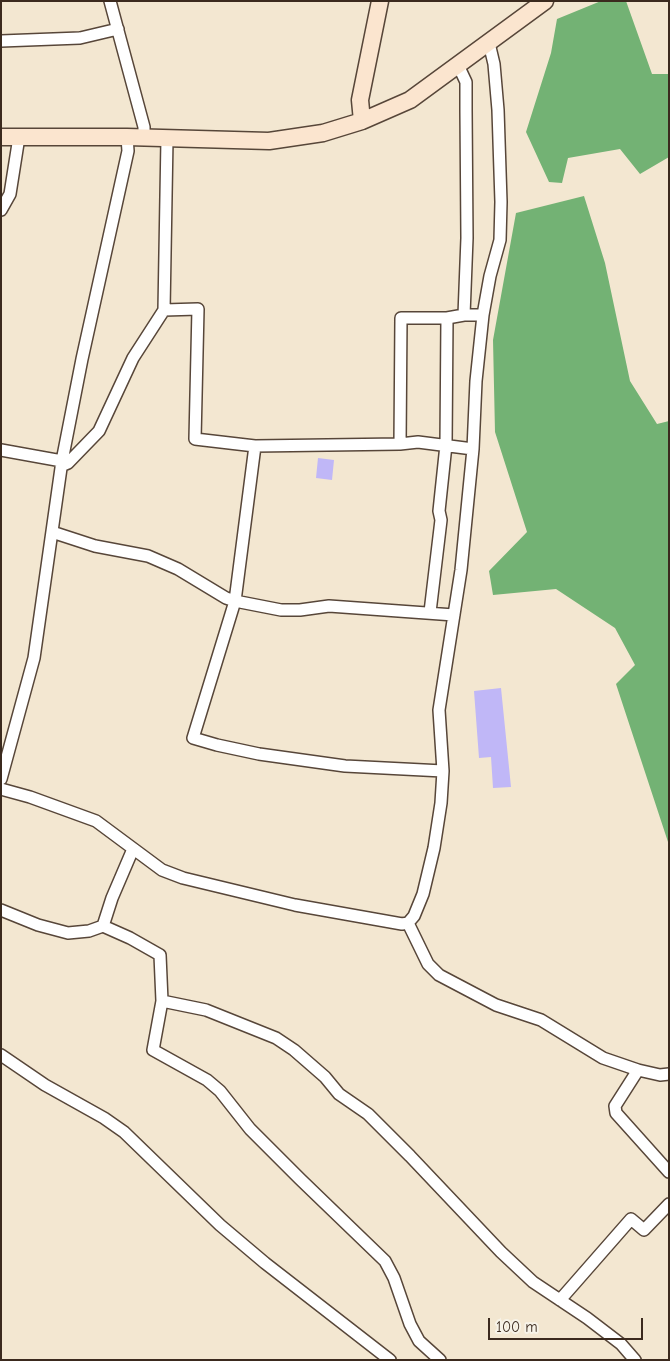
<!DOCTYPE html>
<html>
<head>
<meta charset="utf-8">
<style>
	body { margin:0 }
	#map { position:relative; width:670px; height:1361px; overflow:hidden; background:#f3e7d1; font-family:"Comic Neue",sans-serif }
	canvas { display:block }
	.frame { position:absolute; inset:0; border:2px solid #3b2a1e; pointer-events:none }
	.scale { position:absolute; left:488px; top:1318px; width:155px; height:22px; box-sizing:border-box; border:2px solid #3b2a1e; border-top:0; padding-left:6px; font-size:15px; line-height:18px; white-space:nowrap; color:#3b2a1e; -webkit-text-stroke:4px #f7f3e8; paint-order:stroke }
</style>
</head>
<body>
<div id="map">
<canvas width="670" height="1361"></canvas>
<div class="frame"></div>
<div class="scale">100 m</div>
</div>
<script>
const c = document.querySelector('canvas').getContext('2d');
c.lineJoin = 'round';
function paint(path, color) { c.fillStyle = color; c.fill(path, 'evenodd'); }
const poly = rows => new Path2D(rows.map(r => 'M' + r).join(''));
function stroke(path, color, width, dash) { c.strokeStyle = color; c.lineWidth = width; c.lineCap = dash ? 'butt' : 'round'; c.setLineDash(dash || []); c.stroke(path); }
paint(poly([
	[601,1,626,1,652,74,669,74,669,157,640,174,620,149,568,158,562,183,549,182,526,132,551,53,557,19],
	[584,196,605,263,630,381,657,424,669,421,669,845,616,684,635,665,615,628,556,589,493,595,489,571,527,532,495,432,493,340,516,213]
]), '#73b274');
paint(poly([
	[318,458,334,460,332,480,316,478],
	[501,688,511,787,493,788,491,757,479,758,474,691]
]), '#c0b7f7');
const street = poly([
	[110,1,144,127,144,138],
	[1,41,80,38,118,29],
	[458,65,466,82,466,110,467,238,464,315,483,315],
	[1,210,10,194,19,137],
	[164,310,198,309,195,439,255,446,400,444,418,442,473,449],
	[400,444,401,318,447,318],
	[255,446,235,601,193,738,217,745,259,754,345,766,443,771],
	[1,450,62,461],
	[61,466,68,463,99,431,133,358,164,310,167,139],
	[52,532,95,546,148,556,178,569,226,598,235,601,281,610,300,610,329,606,454,615],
	[430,612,441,520,439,511,446,445,447,318,464,315],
	[1,779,34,658,62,461,82,359,128,151,127,137],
	[1,789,30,797,96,821,162,870,183,878,295,905,402,924,408,923,414,916,423,894,434,848,441,803,443,771,439,710,461,570,473,449,476,381,483,315,490,276,500,240,501,202,498,110,494,64,489,43],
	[1,910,38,925,68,933,89,931,103,926,130,938,160,955,162,1001,153,1050,207,1080,220,1091,250,1129,300,1179,385,1261,394,1278,410,1324,419,1341,440,1360],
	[408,923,428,964,439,975,496,1005,541,1020,603,1058,638,1070,660,1075,669,1074],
	[103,926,112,898,133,849],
	[162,1001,206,1010,276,1038,294,1050,325,1077,339,1094,368,1114,410,1156,501,1252,533,1282,587,1318,621,1344,635,1360],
	[1,1055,45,1085,104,1118,124,1132,220,1225,265,1263,390,1360],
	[638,1070,615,1106,616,1113,669,1172],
	[560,1300,631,1219,644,1230,669,1204]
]);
const secondary = poly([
	[362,121,360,100,380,1],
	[1,137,127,137,269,141,323,133,362,121,410,100,545,1]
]);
stroke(street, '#574639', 14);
stroke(secondary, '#574639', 19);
stroke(street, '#fff', 11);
stroke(secondary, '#fbe5cf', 16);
</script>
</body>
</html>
